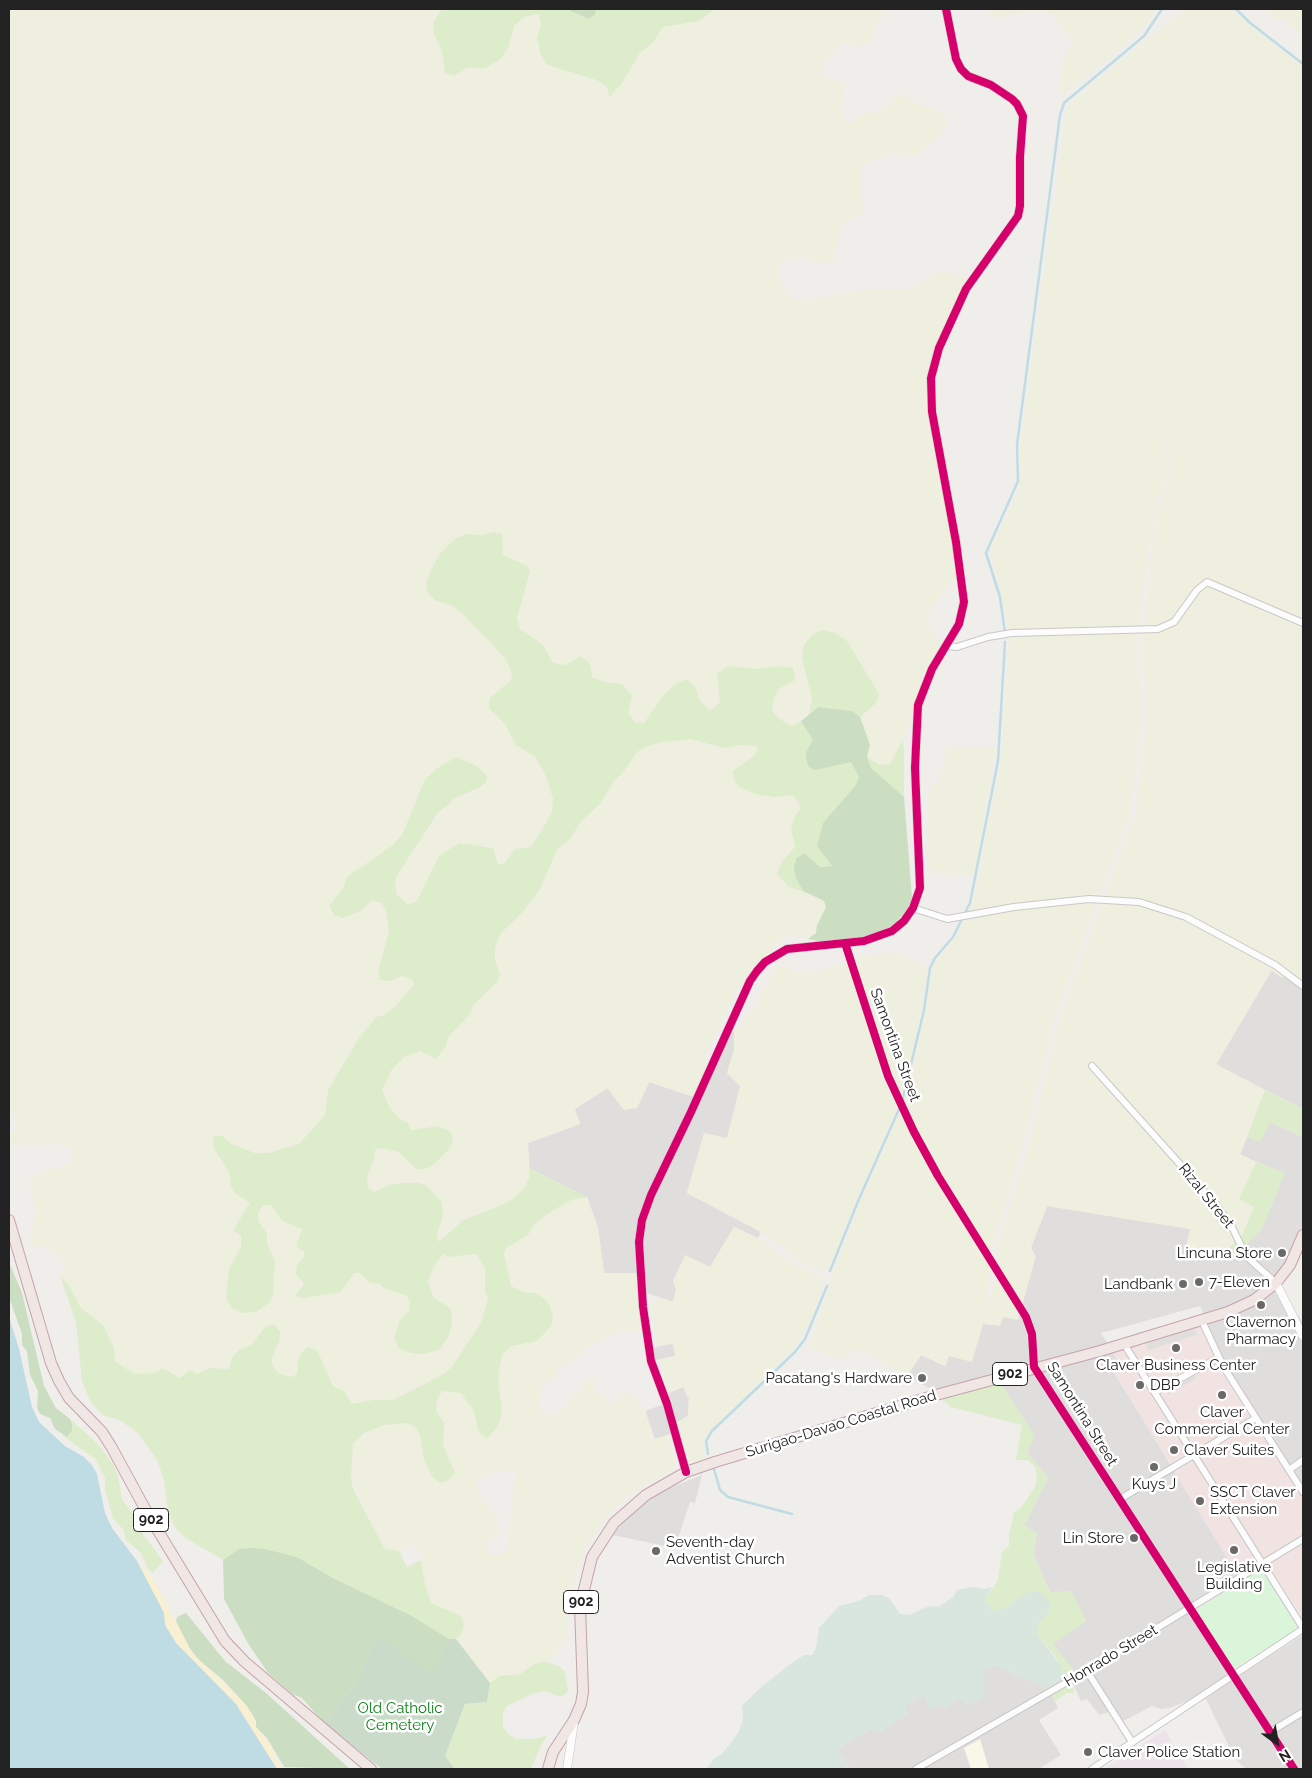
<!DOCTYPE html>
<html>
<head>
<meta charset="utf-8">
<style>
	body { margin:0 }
	#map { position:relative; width:1312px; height:1778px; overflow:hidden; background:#f0eeeb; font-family:Raleway,sans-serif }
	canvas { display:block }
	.frame { position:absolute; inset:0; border:10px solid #222; pointer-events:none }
	.north { position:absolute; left:1252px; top:1718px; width:50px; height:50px; -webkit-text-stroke:4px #fff; paint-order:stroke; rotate:148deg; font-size:14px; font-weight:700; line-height:20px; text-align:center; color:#222 }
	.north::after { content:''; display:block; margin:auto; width:18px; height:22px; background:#222; clip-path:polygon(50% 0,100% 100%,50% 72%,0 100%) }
</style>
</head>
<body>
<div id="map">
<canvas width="1312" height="1778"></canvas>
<div class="frame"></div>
<div class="north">N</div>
</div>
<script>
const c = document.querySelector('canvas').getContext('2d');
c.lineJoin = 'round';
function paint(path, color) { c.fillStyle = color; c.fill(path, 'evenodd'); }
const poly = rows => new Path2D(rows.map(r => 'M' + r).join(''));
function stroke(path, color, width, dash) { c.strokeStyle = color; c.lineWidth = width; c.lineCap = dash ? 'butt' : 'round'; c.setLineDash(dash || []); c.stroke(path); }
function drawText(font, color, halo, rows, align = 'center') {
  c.font = font + ' Raleway,sans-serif'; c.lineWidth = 5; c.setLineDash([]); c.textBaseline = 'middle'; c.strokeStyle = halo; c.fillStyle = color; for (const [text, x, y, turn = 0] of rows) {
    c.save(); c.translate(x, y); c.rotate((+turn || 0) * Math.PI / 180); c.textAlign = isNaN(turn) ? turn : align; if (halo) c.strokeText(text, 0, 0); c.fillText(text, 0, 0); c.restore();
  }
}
paint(poly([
	[1272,970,1289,970,1303,982,1303,1109,1216,1065],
	[727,1031,734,1032,734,1050,727,1073,741,1086,727,1138,704,1134,687,1193,761,1232,758,1238,734,1227,710,1267,676,1290,673,1302,641,1291,639,1273,604,1273,598,1228,587,1197,529,1168,528,1143,580,1124,574,1109,608,1088,637,1108,649,1082,697,1098],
	[1270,1122,1303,1137,1303,1235,1276,1283,1303,1323,1303,1488,1223,1362,1200,1306,1101,1333,1123,1368,1115,1374,1237,1574,1184,1607,1232,1680,1303,1635,1303,1769,1246,1769,1235,1759,1206,1699,1200,1696,1170,1708,1161,1709,1152,1706,1125,1720,1116,1719,1109,1712,1099,1715,1087,1699,1081,1701,1071,1680,1078,1676,1052,1644,1086,1621,1050,1592,1033,1554,1037,1534,1024,1525,1048,1478,1027,1452,1034,1436,997,1378,936,1395,929,1388,907,1376,921,1355,945,1366,949,1356,983,1324,1003,1317,1047,1206,1191,1229,1186,1248,1236,1255,1284,1173,1240,1155,1247,1137,1260,1141],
	[673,1343,676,1356,651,1361,649,1349],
	[683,1387,689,1399,688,1416,671,1425,674,1433,655,1439,645,1411,664,1404,662,1396],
	[702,1475,695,1503,690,1502,675,1548,612,1535,636,1509,658,1493],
	[995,1665,1049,1689,1058,1708,1039,1720,1061,1755,1039,1769,850,1769,837,1748,870,1730,906,1704,924,1696,945,1708,961,1698,984,1669]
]), '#dfdedc');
paint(poly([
	[1201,1325,1216,1362,1250,1417,1170,1464,1115,1373,1123,1368,1112,1350],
	[1256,1423,1303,1498,1303,1619,1264,1558,1237,1574,1174,1472]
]), '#f1e3e1');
paint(poly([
	[1165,1730,1188,1769,1105,1769,1130,1752]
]), '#ede4e9');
paint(poly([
	[980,1739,989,1769,971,1769,964,1748]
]), '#f8f7e8');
paint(poly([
	[9,9,442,9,433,23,434,35,442,50,445,73,467,68,485,68,509,45,514,26,524,17,539,14,541,24,537,38,541,56,606,86,610,97,622,83,639,54,653,42,663,27,699,21,715,9,887,9,878,22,871,41,859,46,843,43,822,65,821,75,845,84,841,114,848,125,864,114,888,108,893,98,901,93,915,103,937,110,945,115,948,124,937,138,916,155,895,154,874,159,861,168,862,200,864,212,839,227,838,244,834,261,820,264,805,257,789,257,780,265,778,280,789,295,802,302,867,289,904,290,923,282,939,272,950,272,972,280,939,348,930,393,960,570,930,609,927,624,941,643,941,649,934,662,921,675,911,720,891,764,880,765,867,757,870,745,860,717,877,702,805,674,812,699,809,713,792,726,778,718,771,711,774,698,780,688,777,666,755,669,728,666,717,674,720,703,710,711,699,699,696,688,686,679,675,684,663,696,644,724,636,723,628,713,622,684,604,682,592,677,590,663,566,665,552,663,543,645,520,629,517,618,530,572,526,566,503,555,503,544,494,532,481,535,466,534,439,555,432,568,426,583,436,601,451,605,462,613,506,658,511,671,512,679,490,699,496,716,506,724,510,735,524,751,535,757,547,776,553,799,552,811,531,847,515,849,504,864,498,864,493,848,486,846,475,847,467,845,439,856,417,901,408,905,397,895,395,884,396,877,445,805,480,787,436,769,425,779,403,833,393,845,347,877,343,888,329,906,351,916,372,900,381,903,386,910,389,931,386,946,392,981,402,976,412,979,415,984,397,1005,385,1015,376,1017,359,1038,328,1090,325,1115,299,1144,269,1153,255,1153,232,1144,222,1136,218,1156,226,1166,230,1174,230,1186,235,1193,250,1202,233,1229,241,1236,241,1247,229,1269,226,1298,274,1285,275,1261,267,1244,267,1233,258,1221,258,1214,263,1205,271,1204,282,1221,302,1229,297,1239,304,1257,297,1265,299,1280,304,1284,295,1296,341,1292,354,1273,360,1273,370,1283,380,1284,385,1289,406,1295,410,1302,409,1311,399,1322,444,1302,433,1297,428,1282,432,1269,443,1254,449,1257,476,1254,482,1261,485,1268,487,1308,481,1323,469,1342,451,1368,442,1375,393,1400,373,1400,352,1404,345,1392,333,1386,317,1350,307,1347,299,1356,297,1374,291,1377,280,1374,274,1368,271,1360,279,1342,265,1327,252,1344,239,1350,232,1357,229,1368,209,1367,197,1374,183,1373,179,1378,167,1370,161,1369,154,1373,134,1374,114,1361,114,1348,104,1325,81,1308,68,1284,60,1276,64,1266,60,1259,46,1248,33,1246,29,1239,36,1213,29,1181,32,1175,59,1168,70,1162,73,1155,70,1147,60,1144,9,1145,9,1136,15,1129,17,1122,14,1114,9,1111],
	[989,9,1157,9,1148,22,1122,47,1062,96,1058,92,1063,59,1070,47,1071,39,1052,14,1037,10,991,19],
	[1185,9,1231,9,1303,68,1303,982,1289,970,1282,978,1271,970,1216,1064,1265,1090,1240,1154,1256,1162,1239,1199,1254,1207,1241,1238,1221,1253,1186,1248,1190,1229,1047,1206,1031,1248,1036,1256,1018,1320,1003,1317,1000,1326,983,1324,972,1362,949,1356,945,1366,921,1355,907,1376,858,1348,840,1359,810,1347,834,1271,861,1200,905,1101,926,1009,933,965,955,938,973,903,1001,760,1009,637,1001,589,989,551,1020,489,1019,451,1067,108,1070,103],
	[1142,375,1173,466,1157,512,1153,539,1143,633,1142,661,1147,706,1136,813,1060,1017,1030,1143,998,1245,995,1283,985,1318,993,1245,1023,1143,1055,1016,1130,813,1143,707,1137,662,1138,633,1154,512,1170,466],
	[1263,9,1303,9,1303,36,1286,21,1271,17],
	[691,739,714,747,752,745,757,746,757,751,752,757,774,797,792,795,799,803,800,810,793,836,795,847,782,861,789,887,796,888,824,901,827,907,817,925,816,933,808,939,799,935,787,935,778,942,734,993,707,1052,703,1079,694,1097,649,1082,637,1108,624,1110,607,1088,575,1109,580,1124,528,1143,530,1176,525,1187,514,1198,500,1206,454,1224,439,1243,437,1234,443,1208,442,1202,427,1186,419,1183,401,1183,389,1185,374,1192,368,1187,367,1176,374,1160,375,1149,380,1148,399,1152,416,1169,425,1169,439,1160,453,1140,451,1132,445,1128,427,1126,411,1130,408,1123,399,1118,390,1108,382,1090,391,1071,404,1057,412,1053,420,1051,430,1058,446,1046,447,1037,470,1014,473,1005,497,982,495,947,501,933,522,913,539,891,557,850,571,838,579,824,601,803,614,781,622,774,637,752,648,746,663,742],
	[947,747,996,747,974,876,937,873,927,865,928,795,932,785,939,782],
	[892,952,928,968,922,1010,901,1101,857,1198,830,1267,823,1271,804,1263,761,1232,687,1193,704,1133,727,1138,740,1086,727,1073,734,1050,734,1032,758,1004,759,996,776,968,786,965,792,971,805,974,864,957],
	[587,1197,598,1228,604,1273,636,1273,642,1332,617,1332,587,1348,559,1369,555,1375,541,1387,540,1409,554,1418,591,1377,597,1381,593,1390,614,1405,625,1392,639,1403,645,1410,654,1439,668,1435,676,1467,626,1497,604,1519,585,1548,570,1592,567,1638,552,1658,534,1664,520,1674,500,1676,490,1683,456,1639,462,1633,431,1603,425,1584,422,1557,413,1543,399,1551,385,1549,351,1480,353,1444,370,1430,384,1425,405,1423,414,1426,420,1435,424,1459,451,1461,445,1453,443,1445,444,1423,436,1410,437,1399,442,1390,461,1393,469,1402,478,1422,479,1433,502,1412,498,1379,502,1355,512,1346,537,1341,535,1293,523,1292,511,1286,504,1254,506,1248,528,1235,535,1224,549,1213,571,1200],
	[514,1470,516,1474,506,1552,497,1555,487,1552,486,1541,499,1534,500,1527,494,1513,480,1496,477,1481,486,1475,500,1471],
	[734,1227,762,1240,788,1261,821,1278,822,1287,811,1321,793,1350,710,1431,704,1441,705,1455,703,1459,690,1463,676,1423,688,1416,689,1399,683,1387,667,1393,660,1360,675,1356,673,1344,657,1346,650,1306,660,1298,673,1302,676,1290,673,1281,685,1255,710,1267]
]), '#efefdf');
paint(poly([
	[442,9,566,9,589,19,596,14,595,9,715,9,699,21,663,27,653,42,639,54,622,83,610,97,606,86,596,80,548,65,541,56,537,38,541,24,539,14,524,17,514,26,509,46,501,59,485,68,467,68,454,76,445,73,442,50,434,35,433,23],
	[494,532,502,534,503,555,527,566,530,572,517,618,520,629,543,645,553,663,566,665,580,656,590,663,592,677,604,682,622,684,632,696,628,713,636,723,644,723,663,696,675,684,686,679,696,688,699,699,710,711,720,702,717,674,728,666,755,669,777,666,793,668,795,680,780,688,774,698,772,711,778,718,792,726,801,721,814,740,806,752,806,759,839,763,851,762,859,777,855,786,823,823,817,846,832,866,820,867,811,861,796,878,803,891,789,887,777,874,782,861,795,847,791,829,796,814,800,810,799,803,792,795,775,797,755,794,740,787,734,780,733,771,752,757,757,751,757,746,738,745,723,748,691,739,663,742,648,746,637,752,622,774,614,781,601,803,579,824,571,838,557,850,539,891,522,913,501,933,495,947,495,960,500,974,497,982,473,1005,470,1014,448,1037,446,1046,436,1059,420,1051,404,1057,391,1071,382,1090,390,1108,399,1118,408,1123,411,1130,438,1126,451,1132,453,1140,449,1149,433,1165,425,1169,416,1169,399,1152,380,1148,375,1150,374,1160,367,1176,368,1187,374,1192,389,1185,401,1183,419,1183,427,1186,442,1202,443,1216,437,1234,439,1242,463,1220,500,1206,514,1198,525,1187,530,1176,529,1168,587,1197,571,1200,549,1213,535,1224,528,1235,506,1248,504,1254,511,1286,523,1292,535,1293,542,1297,549,1304,553,1316,551,1326,537,1341,512,1346,502,1355,498,1379,502,1412,499,1425,487,1438,479,1433,474,1411,461,1393,442,1391,437,1400,436,1410,444,1423,443,1445,455,1473,448,1481,440,1483,432,1476,424,1459,420,1435,414,1426,405,1423,384,1425,364,1433,353,1444,351,1480,354,1491,385,1549,399,1551,407,1567,421,1560,425,1584,431,1603,461,1616,464,1624,462,1633,456,1639,449,1639,412,1616,333,1578,297,1557,239,1549,223,1560,184,1537,174,1526,168,1511,164,1480,157,1460,137,1432,118,1419,104,1416,91,1403,82,1381,76,1322,60,1276,68,1284,81,1308,103,1325,114,1348,115,1361,134,1374,154,1373,161,1369,167,1370,179,1378,190,1370,197,1374,209,1368,229,1369,232,1357,239,1350,252,1344,265,1327,274,1324,280,1332,279,1342,271,1360,274,1368,280,1374,291,1377,297,1374,299,1356,307,1347,317,1350,333,1386,345,1392,352,1404,373,1400,393,1400,442,1375,451,1368,481,1323,488,1298,485,1291,485,1268,476,1254,448,1257,443,1254,432,1269,428,1282,433,1297,451,1309,452,1322,449,1336,439,1350,423,1354,411,1353,399,1348,394,1339,399,1322,409,1311,410,1302,406,1295,385,1289,380,1284,370,1283,360,1273,354,1273,341,1292,304,1298,295,1296,304,1284,296,1274,297,1265,304,1257,304,1252,296,1246,302,1229,282,1221,271,1205,263,1205,258,1214,258,1221,267,1233,267,1244,275,1261,273,1295,269,1303,256,1312,242,1313,232,1308,226,1298,229,1269,241,1247,241,1236,233,1230,250,1203,235,1193,230,1186,230,1174,213,1147,214,1136,222,1136,232,1144,255,1153,269,1153,299,1144,325,1115,328,1090,359,1038,376,1017,385,1015,397,1005,414,984,412,979,402,976,392,981,380,980,378,972,389,931,386,910,381,903,372,900,361,911,343,918,334,915,329,906,343,888,347,877,393,845,403,833,425,779,436,769,456,757,477,766,487,776,486,782,480,787,454,799,438,813,396,877,395,884,397,895,408,905,417,901,439,856,459,843,493,848,498,864,504,864,515,849,531,847,546,823,552,811,553,799,546,776,535,757,516,745,505,724,489,708,489,699,512,679,511,671,506,659,462,613,451,605,436,601,427,592,426,583,432,568,439,555,455,539,466,534,481,535],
	[823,630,835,633,847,641,879,694,877,702,860,717,852,711,828,708,818,707,809,713,812,699,802,658,804,645,813,634],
	[903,740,904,752,904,797,870,768,867,757,880,765,890,764],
	[1265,1090,1303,1109,1303,1137,1270,1122,1260,1142,1247,1137],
	[1256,1162,1285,1173,1262,1229,1236,1255,1221,1253,1241,1238,1254,1207,1239,1199],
	[997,1378,1035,1436,1027,1452,1048,1478,1024,1525,1037,1534,1033,1554,1050,1592,1071,1591,1086,1621,1053,1644,1078,1676,1071,1680,1074,1693,1067,1693,1055,1701,1049,1689,1064,1676,1064,1673,1057,1659,1037,1634,1037,1626,1048,1614,1051,1605,1047,1598,1019,1597,1009,1606,994,1612,985,1599,998,1580,1002,1552,1009,1546,1009,1534,1014,1512,1021,1508,1035,1487,1037,1477,1035,1467,1028,1460,1016,1460,1022,1425,951,1407,936,1395],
	[70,1419,98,1444,113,1464,118,1476,122,1500,136,1517,143,1534,163,1561,153,1573,149,1570,140,1552,126,1540,123,1529,113,1519,105,1489,105,1478,95,1459,63,1436,67,1437,72,1424],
	[544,1661,560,1667,565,1672,568,1691,561,1697,544,1691,534,1693,507,1706,503,1712,503,1727,508,1734,516,1739,535,1739,548,1735,541,1745,531,1769,455,1769,445,1756,465,1704,487,1702,490,1683,500,1676,520,1674,534,1664]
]), '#ddeccb');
paint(poly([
	[566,9,595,9,596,14,589,19],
	[818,707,852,711,860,717,870,745,867,757,871,768,904,797,912,897,909,908,893,925,872,935,847,940,823,942,808,939,816,933,817,925,826,907,824,901,803,891,796,878,794,868,796,859,804,853,820,867,832,866,817,846,823,823,855,786,859,777,851,762,815,770,809,767,806,759,806,752,813,740,801,721],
	[9,1262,22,1293,44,1386,56,1408,70,1419,72,1424,72,1430,67,1437,55,1429,50,1418,40,1414,37,1408,38,1391,30,1375,27,1351,22,1345,22,1334,9,1297],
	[249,1548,264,1549,297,1557,333,1578,412,1616,449,1639,432,1675,377,1637,357,1682,324,1723,302,1698,292,1694,268,1673,249,1645,224,1599,223,1560,239,1549],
	[186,1613,225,1661,266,1693,350,1769,284,1767,267,1738,256,1727,256,1721,246,1705,223,1680,199,1660,188,1646,176,1621,177,1617]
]), '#cbdec1');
paint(poly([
	[972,1587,985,1589,992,1587,985,1599,994,1612,1009,1606,1019,1597,1029,1592,1040,1592,1047,1598,1051,1605,1048,1614,1037,1626,1037,1634,1061,1666,1064,1676,1060,1681,1049,1689,995,1665,984,1669,984,1697,967,1706,961,1699,945,1708,940,1705,930,1710,924,1696,906,1704,908,1715,881,1731,870,1730,837,1748,850,1769,706,1769,715,1758,723,1753,738,1733,743,1720,742,1706,759,1689,789,1665,804,1655,812,1655,816,1648,819,1628,839,1606,859,1601,869,1595,882,1595,890,1599,900,1614,909,1615,929,1606,939,1607,954,1596,957,1590]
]), '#d9e6de');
paint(poly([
	[137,1561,152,1577,193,1654,246,1705,254,1717,256,1727,272,1747,275,1754,273,1758,283,1769,277,1769,236,1704,176,1644,165,1625,163,1613]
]), '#f8f0d0');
paint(poly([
	[377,1636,432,1674,449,1639,456,1639,490,1683,487,1702,465,1704,445,1756,455,1769,382,1769,324,1723,357,1682]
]), '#cadbca');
paint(poly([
	[1262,1568,1299,1628,1234,1669,1196,1610]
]), '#daf5da');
paint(poly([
	[1195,1328,1197,1335,1148,1350,1146,1342],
	[1194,1375,1196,1378,1169,1395,1167,1392]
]), '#e0dfde');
paint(poly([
	[9,1317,19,1349,32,1407,39,1422,65,1446,84,1457,92,1465,97,1474,105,1513,112,1528,137,1561,164,1613,165,1625,176,1643,236,1704,277,1769,9,1769]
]), '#bfdbe3');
stroke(poly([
	[1236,9,1249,22,1303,64],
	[1005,633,1000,597,986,553,1018,481,1017,445,1060,115,1064,103,1144,36,1162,9],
	[902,1102,924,1010,930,968,935,958,953,937,970,903,998,761,1005,642],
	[830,1271,859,1199,900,1107],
	[708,1454,706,1441,712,1431,795,1352,805,1339,827,1286],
	[714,1469,720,1490,728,1497,792,1514]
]), '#bfdbe3', 2.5);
const minor = poly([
	[947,646,957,647,988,637,1012,633,1158,629,1174,622,1197,590,1207,582,1303,623],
	[913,908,947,919,1014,907,1089,899,1139,902,1186,917,1275,965,1303,986],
	[845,943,888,1076,914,1132,938,1176,1026,1317,1032,1334,1034,1367,1294,1769],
	[1092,1066,1213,1201,1231,1225,1246,1256,1276,1283],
	[1202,1321,1223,1366,1303,1492],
	[1124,1344,1303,1628],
	[1155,1392,1218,1358],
	[1289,1470,1303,1460],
	[1120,1499,1256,1418],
	[1087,1671,1132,1742],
	[1270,1732,1303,1712],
	[916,1769,1093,1667,1303,1539],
	[1092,1769,1303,1629]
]);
const tertiary = poly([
	[1276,1283,1303,1336],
	[686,1472,667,1404,651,1361,643,1307,639,1242,642,1220,651,1195,691,1112,750,981,757,971,765,962,787,949,864,941,892,931,904,921,913,908,920,888,915,768,918,705,932,669,959,624,964,602,956,542,932,412,931,378,939,348,966,289,1018,216,1020,206,1020,157,1023,116,1017,104,1012,99,991,85,968,76,961,69,956,59,946,9],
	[567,1769,574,1722]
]);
const trunk = poly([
	[9,1220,51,1363,59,1381,69,1398,102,1432,112,1448,149,1516,225,1641,245,1662,371,1769],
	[548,1769,553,1752,574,1720,581,1704,583,1692,580,1606,592,1557,614,1523,646,1495,686,1472,715,1462,936,1395,1100,1351,1228,1312,1254,1300,1276,1283,1290,1265,1303,1235]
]);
stroke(minor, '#c9c8c7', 8);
stroke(tertiary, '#c9c8c7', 9);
stroke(trunk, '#c5a2ac', 12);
stroke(minor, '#fdfcfc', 6);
stroke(tertiary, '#fdfcfc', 8);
stroke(trunk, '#f0e6e4', 10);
stroke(poly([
	[845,943,888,1076,914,1132,938,1176,1026,1317,1032,1334,1034,1367,1294,1769],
	[686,1472,667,1404,651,1361,643,1307,639,1242,642,1220,651,1195,691,1112,750,981,757,971,765,962,787,949,864,941,892,931,904,921,913,908,920,888,915,768,918,705,932,669,959,624,964,602,956,542,932,412,931,378,939,348,966,289,1018,216,1020,206,1020,157,1023,116,1017,104,1012,99,991,85,968,76,961,69,956,59,946,9]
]), '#d6006c', 8);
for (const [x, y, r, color] of [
	[1282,1253,5,"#6a6968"],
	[1199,1282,5,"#6a6968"],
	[1183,1284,5,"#6a6968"],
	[1261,1305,5,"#6a6968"],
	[1176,1348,5,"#6a6968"],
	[922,1378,5,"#6a6968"],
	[1140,1385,5,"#6a6968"],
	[1222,1395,5,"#6a6968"],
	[1174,1450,5,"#6a6968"],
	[1154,1467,5,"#6a6968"],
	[1200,1501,5,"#6a6968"],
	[1134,1538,5,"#6a6968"],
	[1234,1550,5,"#6a6968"],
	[656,1551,5,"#6a6968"],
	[1088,1752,5,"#6a6968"]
]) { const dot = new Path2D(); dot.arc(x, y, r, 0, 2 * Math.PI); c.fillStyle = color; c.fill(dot); stroke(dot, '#fff', 2); }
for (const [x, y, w] of [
	[1010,1374,35],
	[151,1520,35],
	[581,1602,35]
]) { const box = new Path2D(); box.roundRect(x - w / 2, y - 11.5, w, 23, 4); c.fillStyle = '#fff'; c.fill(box); stroke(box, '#222', 1); }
drawText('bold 14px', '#222', null, [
	["902",1010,1374],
	["902",151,1520],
	["902",581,1602]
]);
drawText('15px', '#222', '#fff', [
	["Samontina Street",895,1045,70],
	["Rizal Street",1206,1196,51],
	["Samontina Street",1082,1414,58],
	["Surigao-Davao Coastal Road",841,1424,-17],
	["Honrado Street",1111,1656,-31]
]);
drawText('15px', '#222', '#fff', [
	["Lincuna Store",1272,1253,"right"],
	["7-Eleven",1209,1282],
	["Landbank",1173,1284,"right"],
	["Clavernon",1261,1322,"center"],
	["Pharmacy",1261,1339,"center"],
	["Claver Business Center",1176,1365,"center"],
	["Pacatang's Hardware",912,1378,"right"],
	["DBP",1150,1385],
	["Claver",1222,1412,"center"],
	["Commercial Center",1222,1429,"center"],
	["Claver Suites",1184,1450],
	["Kuys J",1154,1484,"center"],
	["SSCT Claver",1210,1492],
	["Extension",1210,1509],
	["Lin Store",1124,1538,"right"],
	["Seventh-day",666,1542],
	["Adventist Church",666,1559],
	["Legislative",1234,1567,"center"],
	["Building",1234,1584,"center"],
	["Claver Police Station",1098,1752]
], 'left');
drawText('15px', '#0c8416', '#fff', [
	["Old Catholic",400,1708],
	["Cemetery",400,1725]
]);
</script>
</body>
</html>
